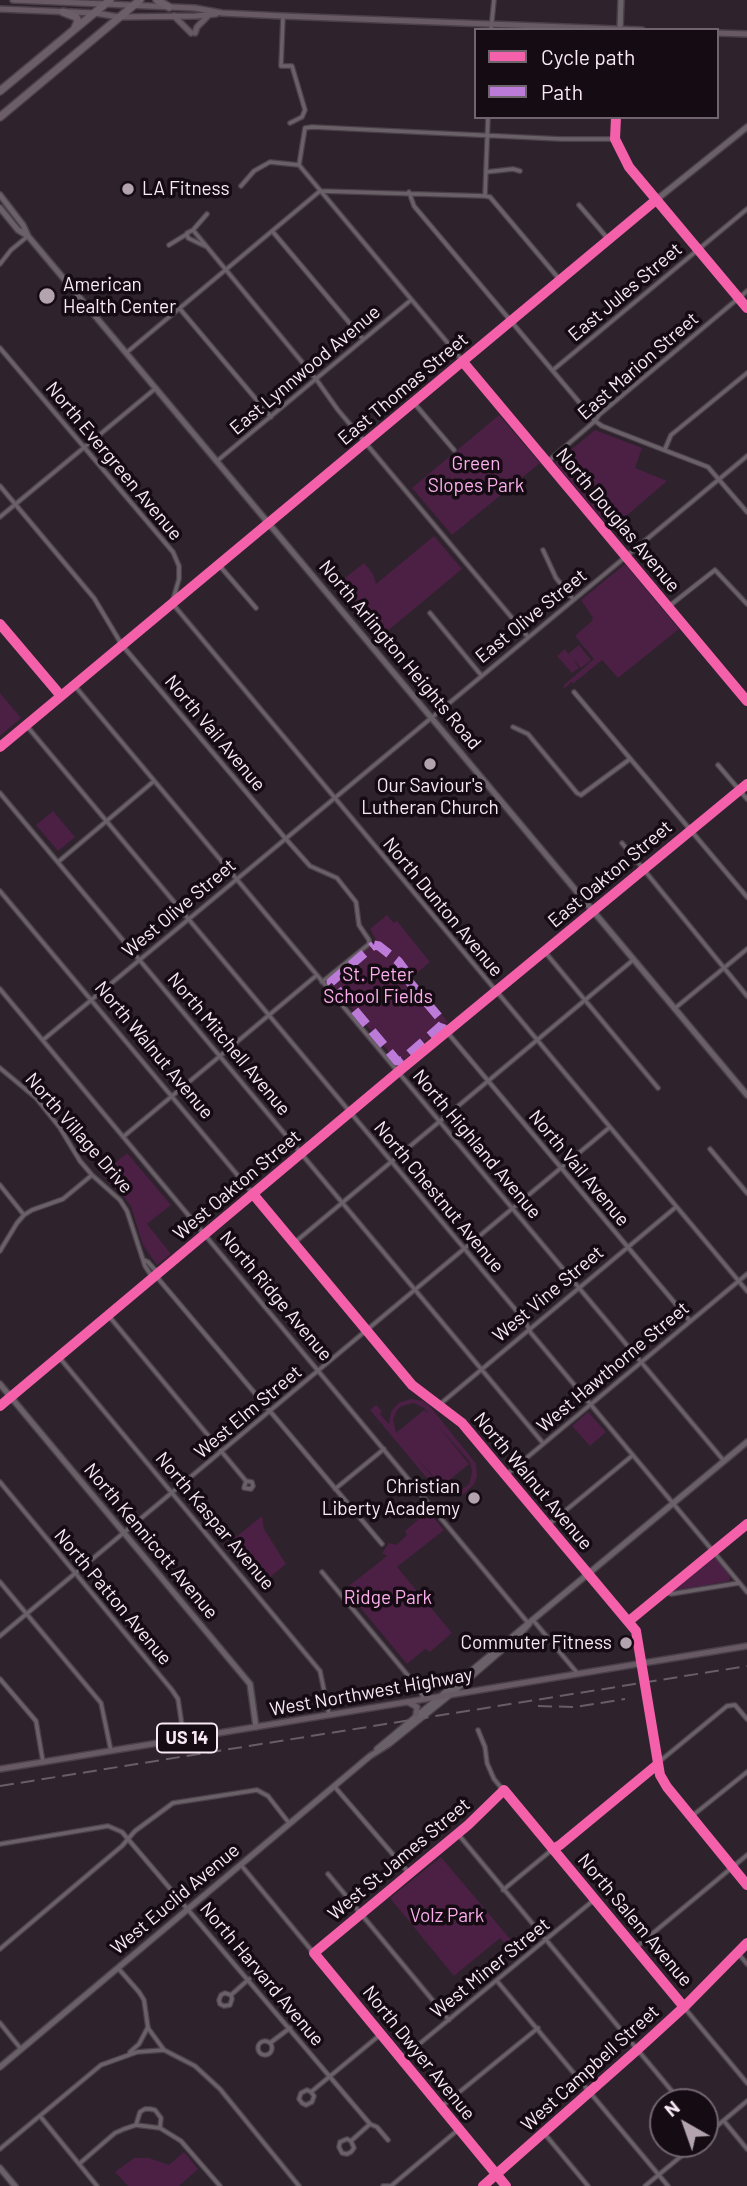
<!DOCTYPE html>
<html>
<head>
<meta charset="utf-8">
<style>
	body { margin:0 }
	#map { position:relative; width:747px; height:2186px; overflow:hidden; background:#2e222c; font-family:Barlow,sans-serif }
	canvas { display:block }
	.legend { position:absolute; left:474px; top:28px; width:245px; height:91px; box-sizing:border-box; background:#150b13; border:2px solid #70646e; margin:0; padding:9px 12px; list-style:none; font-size:21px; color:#f9e9f6 }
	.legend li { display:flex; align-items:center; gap:14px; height:35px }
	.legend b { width:35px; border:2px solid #70646e }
	.north { position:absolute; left:649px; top:2088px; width:70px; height:70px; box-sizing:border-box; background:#150b13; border:2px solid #70646e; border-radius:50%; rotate:320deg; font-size:19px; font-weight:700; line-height:28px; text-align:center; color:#f9e9f6 }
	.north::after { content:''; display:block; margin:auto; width:24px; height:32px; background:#b2a3af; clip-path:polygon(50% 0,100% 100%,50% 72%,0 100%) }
</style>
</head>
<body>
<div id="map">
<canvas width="747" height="2186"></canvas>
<ul class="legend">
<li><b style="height:9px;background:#f560ab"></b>Cycle path</li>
<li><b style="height:9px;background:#bd7bd9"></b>Path</li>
</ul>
<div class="north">N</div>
</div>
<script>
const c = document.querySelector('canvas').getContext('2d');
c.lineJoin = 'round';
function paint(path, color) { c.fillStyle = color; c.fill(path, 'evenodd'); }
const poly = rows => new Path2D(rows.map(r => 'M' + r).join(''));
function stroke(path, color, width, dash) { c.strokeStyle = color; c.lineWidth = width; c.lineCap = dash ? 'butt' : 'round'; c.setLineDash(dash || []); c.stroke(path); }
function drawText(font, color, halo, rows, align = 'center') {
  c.font = font + ' Barlow,sans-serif'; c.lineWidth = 7; c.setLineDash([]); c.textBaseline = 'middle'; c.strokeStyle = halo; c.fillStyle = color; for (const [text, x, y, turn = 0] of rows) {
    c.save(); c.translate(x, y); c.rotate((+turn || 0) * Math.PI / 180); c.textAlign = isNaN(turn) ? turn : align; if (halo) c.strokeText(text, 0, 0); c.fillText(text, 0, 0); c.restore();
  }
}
paint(poly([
	[499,415,540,463,452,535,412,488],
	[595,430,642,448,635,468,667,481,611,529,555,463],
	[434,536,462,569,379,638,340,587,341,581,364,563,373,574,376,584],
	[625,564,679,629,618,678,602,660,574,683,571,682,565,688,563,686,594,659,575,636,592,621,593,618,581,600],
	[579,645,591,660,581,668,572,658,579,668,572,673,557,656,565,649,568,654],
	[0,693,21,718,0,736],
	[53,811,75,837,58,851,36,825],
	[387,915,394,923,397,921,430,962,411,978,448,1022,399,1064,329,981,376,940,370,929],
	[127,1153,171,1205,147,1224,171,1254,157,1265,143,1245,131,1206,124,1197,101,1174],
	[411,1399,423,1401,429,1405,473,1460,476,1464,477,1477,474,1484,464,1494,449,1495,436,1489,370,1410,376,1405,382,1411,380,1414,389,1424,391,1412,394,1408,399,1403],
	[414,1403,424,1408,429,1414,424,1410,396,1433,393,1420,397,1410,402,1406],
	[439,1427,470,1462,472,1472,469,1484,460,1491,448,1491,442,1488,416,1457,442,1486,469,1464],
	[588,1412,606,1432,590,1446,572,1426],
	[428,1511,444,1530,397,1567,452,1633,430,1652,425,1649,407,1664,345,1589,387,1556,382,1553,389,1543,396,1545,407,1535,405,1531],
	[262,1516,264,1529,286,1564,259,1586,226,1545],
	[711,1557,714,1557,730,1576,729,1581,675,1591,673,1589],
	[441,1857,521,1952,516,1956,500,1938,454,1976,390,1898],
	[184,2152,198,2169,179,2186,128,2186,115,2172,134,2158,149,2158,169,2165]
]), '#4b2044');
const street = poly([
	[283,17,281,66,292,66,305,110,302,117,290,123],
	[491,30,494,0],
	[299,165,747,701],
	[299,165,305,128,312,127,561,139,615,139],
	[486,172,513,169,520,171],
	[241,186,254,171,270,162,299,165],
	[409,192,414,206,595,421,602,426,708,467,747,512],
	[485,196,490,197,560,280],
	[485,196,488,117],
	[579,205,609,240],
	[193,230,207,214],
	[273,232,363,339],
	[169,245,187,234],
	[205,246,188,238,187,233,193,230,316,379,338,410,528,637],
	[0,264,11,250,28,236],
	[180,309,271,417],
	[0,348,173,552,179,566,179,579,172,603,747,1291],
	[126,353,320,191,485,196],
	[553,370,747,209],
	[414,403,454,450],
	[665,449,671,435,747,373],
	[217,461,411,300],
	[547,462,595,421,599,415,747,291],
	[0,486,94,598,122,645,285,838,310,866,337,878,356,902,359,925,369,940,369,944,322,982],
	[0,517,156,388],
	[543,550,556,578,573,599],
	[219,565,256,608],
	[668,607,715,570,747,604],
	[430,613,481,675],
	[0,624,61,696],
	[74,685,724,1461],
	[574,692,747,897],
	[26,725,525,1321,531,1333,747,1592],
	[513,727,528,734,577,793,581,795,630,759],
	[718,765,747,799],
	[0,793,543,1443],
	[622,843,747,996],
	[58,862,154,781],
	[0,891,367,1330],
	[545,952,658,1088],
	[0,989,529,1624],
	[674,1009,747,949],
	[447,1032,690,1321],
	[43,1040,747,456],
	[0,1068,36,1098,60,1128,80,1161,92,1175,120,1200,127,1211,145,1266,151,1275,156,1276],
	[123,1137,317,975],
	[710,1149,747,1193],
	[0,1185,24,1215],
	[294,1243,633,960],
	[0,1251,17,1223,24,1215,32,1210,63,1199,92,1175],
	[144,1260,148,1262,156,1271,156,1276,382,1544],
	[108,1315,246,1481,252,1482,253,1486,251,1489,244,1488,246,1481],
	[59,1357,320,1671,329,1714],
	[439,1405,676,1207],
	[0,1406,398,1072,747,784],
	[506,1475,747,1274],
	[0,1482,172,1690,178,1699,184,1739],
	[335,1489,384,1449],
	[548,1525,633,1455],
	[322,1572,420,1690,423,1698],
	[0,1582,101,1703,111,1751],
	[665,1592,671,1594,739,1583],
	[533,1620,578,1674],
	[629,1621,747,1524],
	[0,1636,610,1127],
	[0,1679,36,1721,43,1762],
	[478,1730,485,1747,487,1763,494,1779,747,2083],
	[334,1786,409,1873],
	[692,1816,747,1772],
	[458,1834,681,2102],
	[0,1844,108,1826,122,1832,370,2124,377,2127,388,2140],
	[241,1865,506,2186],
	[328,1874,449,2020],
	[503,1890,727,1706,735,1705,747,1719],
	[635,1948,747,1855],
	[0,1949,122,1846,135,1831,173,1803,257,1790,268,1796,289,1823],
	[737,1952,747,1964],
	[314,1953,468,1825,504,1791],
	[118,1968,139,1992,144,2000,148,2028,164,2050,195,2066,220,2089,299,2186],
	[497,1981,668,2186],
	[231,1995,225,1993,221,1995,219,2000,220,2004,224,2006,230,2005,232,1999,231,1995,249,1979],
	[0,2023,21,2049],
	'258 2048a7 7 0 1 1 14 0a7 7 0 1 1-14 0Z',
	[270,2043,290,2028],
	[130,2052,139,2044,148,2027],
	[401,2059,595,1899],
	[311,2092,314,2096,312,2102,306,2105,302,2103,299,2099,301,2093,307,2090,311,2092,381,2034],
	[441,2107,538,2028],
	[40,2116,97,2186],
	[724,2121,747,2149],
	[136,2125,140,2112,145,2109,150,2109,155,2110,161,2118,160,2128],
	[544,2133,588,2186],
	[705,2136,747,2101],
	[351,2141,354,2148,351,2152,347,2154,342,2153,339,2147,340,2142,347,2139,351,2141,370,2124],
	[0,2149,101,2065,137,2052,164,2050],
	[79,2164,115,2133,124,2129,136,2125,160,2128,181,2141,220,2186],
	[383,2186,391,2186,459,2129],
	[483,2186,637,2050,684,2007,747,1943],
	[645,2186,696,2144]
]);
const secondary = poly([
	[620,30,621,0],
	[616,117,615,139,629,167,747,308],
	[0,195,23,225,28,236],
	[0,208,18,230,28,236,106,329,747,1095],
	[0,747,656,200,747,127],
	[367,1330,412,1385,462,1423,636,1631,660,1775,667,1787,747,1885],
	[0,1384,250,1684,256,1727],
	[377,1749,747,1442],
	[0,2067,370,1756,389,1744,451,1694,517,1637,529,1624],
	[0,2168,15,2186]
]);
const primary = poly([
	[13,0,195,8,222,13,283,16,642,30],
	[0,9,95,13,119,17,196,16,216,14],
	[174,16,191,33],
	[195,33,197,27,210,14],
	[717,33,747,34],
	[408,1702,417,1707,416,1715],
	[0,1769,747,1646]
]);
const highway = poly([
	[157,0,169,7],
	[63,12,76,17,78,21,75,28],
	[0,91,110,0],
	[0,117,140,0]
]);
stroke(street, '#4b4049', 6);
stroke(secondary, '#4b4049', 8);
stroke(primary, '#4b4049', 8);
stroke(highway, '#4b4049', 10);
stroke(street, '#6a6068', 3.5);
stroke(secondary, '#6a6068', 5);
stroke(primary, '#675a65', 5);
stroke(highway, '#6b5e68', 7);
stroke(poly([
	[538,1706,575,1707,625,1699],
	[0,1786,747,1666]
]), '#685e66', 2, [14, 7]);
stroke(poly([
	[374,945,379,946,398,961,407,973,407,979,443,1022,442,1025,401,1061,397,1061,331,982,374,945]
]), '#bd7bd9', 9, [18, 9]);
stroke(poly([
	[616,117,615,139,629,167,747,308],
	[463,362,747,701],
	[0,624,61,696],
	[0,747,656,200],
	[253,1194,412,1385,462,1423,636,1631,660,1775,667,1787,747,1885],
	[0,1406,398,1072,747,784],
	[629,1621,747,1524],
	[553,1849,560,1845,658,1764],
	[483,2186,637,2050,684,2007,747,1943],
	[506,2186,314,1953,468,1825,504,1790,684,2007]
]), '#f560ab', 10);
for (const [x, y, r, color] of [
	[128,189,7,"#b2a3af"],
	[47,296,9,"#b2a3af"],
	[430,764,7,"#b2a3af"],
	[474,1498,7,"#b2a3af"],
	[626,1643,7,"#b2a3af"]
]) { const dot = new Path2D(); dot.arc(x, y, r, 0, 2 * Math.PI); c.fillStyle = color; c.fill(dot); stroke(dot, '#150b13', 2.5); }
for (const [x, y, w] of [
	[187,1738,60]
]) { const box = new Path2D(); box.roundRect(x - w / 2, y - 14.5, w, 29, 5); c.fillStyle = '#150b13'; c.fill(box); stroke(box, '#f9e9f6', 2); }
drawText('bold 18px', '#f9e9f6', null, [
	["US 14",187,1738]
]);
drawText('19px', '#f9e9f6', '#150b13', [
	["LA Fitness",142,189],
	["American",63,285],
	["Health Center",63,307],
	["Our Saviour's",430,786,"center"],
	["Lutheran Church",430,808,"center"],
	["Christian",460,1487,"right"],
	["Liberty Academy",460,1509,"right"],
	["Commuter Fitness",612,1643,"right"]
], 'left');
drawText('19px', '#f9e9f6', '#150b13', [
	["East Jules Street",625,292,-40],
	["East Marion Street",638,366,-41],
	["East Lynnwood Avenue",305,370,-40],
	["East Thomas Street",403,389,-40],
	["North Evergreen Avenue",114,461,50],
	["North Douglas Avenue",618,520,50],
	["East Olive Street",531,616,-39],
	["North Arlington Heights Road",400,655,50],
	["North Vail Avenue",215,733,50],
	["East Oakton Street",610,874,-40],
	["North Dunton Avenue",443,907,50],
	["West Olive Street",179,908,-40],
	["North Mitchell Avenue",229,1044,50],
	["North Walnut Avenue",154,1050,50],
	["North Village Drive",79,1133,49],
	["North Highland Avenue",477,1144,50],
	["North Vail Avenue",579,1168,50],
	["West Oakton Street",237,1185,-40],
	["North Chestnut Avenue",439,1197,50],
	["West Vine Street",548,1294,-40],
	["North Ridge Avenue",276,1296,50],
	["West Hawthorne Street",613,1367,-40],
	["West Elm Street",248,1412,-40],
	["North Walnut Avenue",533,1481,50],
	["North Kaspar Avenue",215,1521,50],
	["North Kennicott Avenue",151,1541,50],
	["North Patton Avenue",113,1597,50],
	["West Northwest Highway",371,1692,-10],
	["West St James Street",399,1859,-40],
	["West Euclid Avenue",175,1899,-40],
	["North Salem Avenue",635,1920,50],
	["West Miner Street",490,1968,-39],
	["North Harvard Avenue",262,1974,50],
	["North Dwyer Avenue",419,2053,51],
	["West Campbell Street",590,2068,-42]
]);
drawText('19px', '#fcaeed', '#150b13', [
	["Green",476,464],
	["Slopes Park",476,486],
	["St. Peter",378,975],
	["School Fields",378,997],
	["Ridge Park",388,1598],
	["Volz Park",447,1916]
]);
</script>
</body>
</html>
